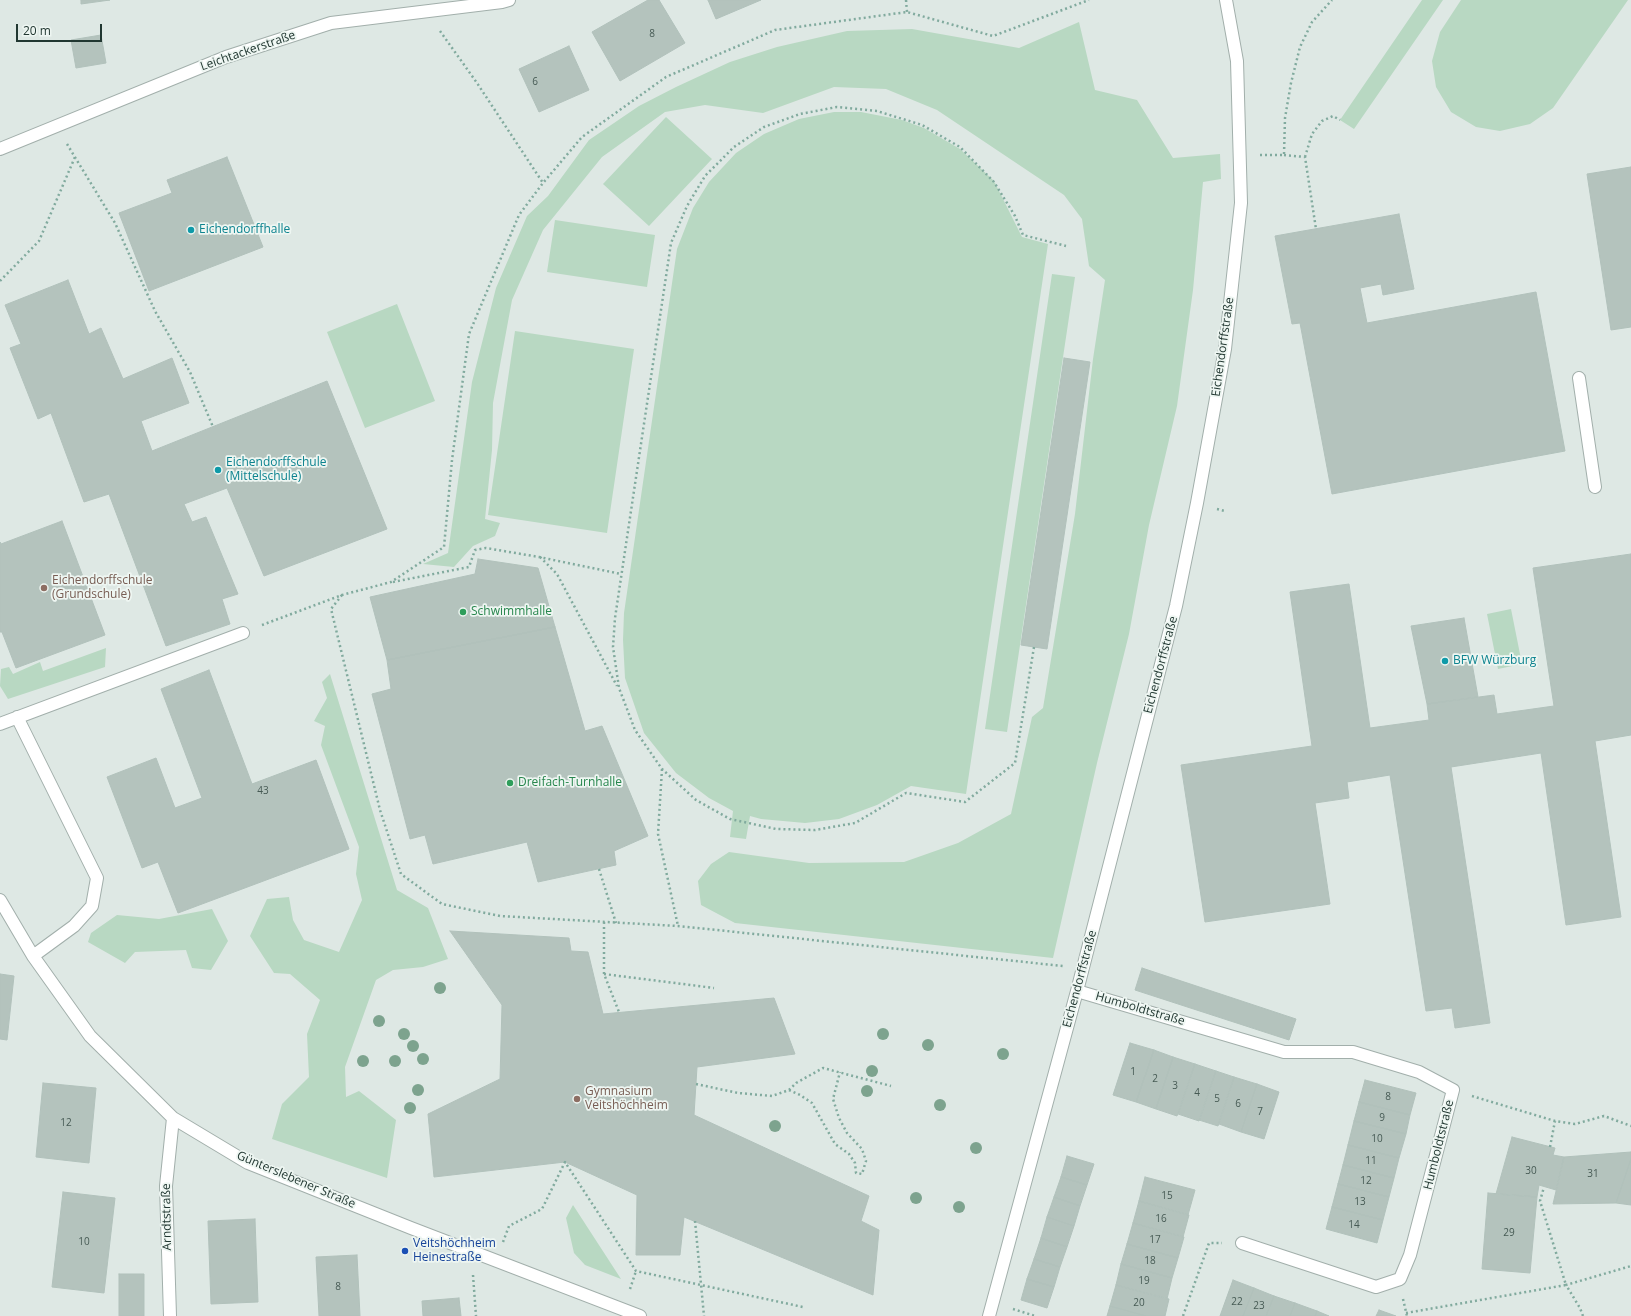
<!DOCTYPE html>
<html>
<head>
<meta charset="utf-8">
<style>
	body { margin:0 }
	#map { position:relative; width:1631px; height:1316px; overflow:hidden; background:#dee8e4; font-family:"Open Sans",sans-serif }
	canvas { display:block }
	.scale { position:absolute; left:16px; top:24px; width:86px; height:18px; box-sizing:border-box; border:2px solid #213731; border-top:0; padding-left:5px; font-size:12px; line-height:14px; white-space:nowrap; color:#213731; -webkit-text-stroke:3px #eef6f2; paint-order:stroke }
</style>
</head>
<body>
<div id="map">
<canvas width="1631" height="1316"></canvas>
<div class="scale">20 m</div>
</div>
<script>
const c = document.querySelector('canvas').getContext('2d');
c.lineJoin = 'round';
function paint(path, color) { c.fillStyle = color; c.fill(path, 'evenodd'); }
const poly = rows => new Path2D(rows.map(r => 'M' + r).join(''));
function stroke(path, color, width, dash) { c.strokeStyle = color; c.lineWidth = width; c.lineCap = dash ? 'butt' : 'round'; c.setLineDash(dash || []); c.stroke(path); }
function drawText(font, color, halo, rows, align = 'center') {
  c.font = font + ' "Open Sans",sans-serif'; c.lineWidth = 3.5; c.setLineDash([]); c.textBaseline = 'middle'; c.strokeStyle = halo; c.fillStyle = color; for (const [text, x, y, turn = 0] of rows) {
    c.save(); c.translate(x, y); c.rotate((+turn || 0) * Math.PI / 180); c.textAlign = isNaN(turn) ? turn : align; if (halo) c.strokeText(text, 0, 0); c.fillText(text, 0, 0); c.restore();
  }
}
paint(poly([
	[1422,0,1443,0,1354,129,1340,120],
	[1461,0,1628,0,1553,108,1530,124,1500,131,1476,127,1451,112,1436,87,1432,61,1440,32],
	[1079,22,1095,90,1137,100,1173,158,1220,154,1221,179,1203,182,1193,290,1177,406,1149,525,1129,634,1097,763,1053,958,735,923,701,905,698,881,711,864,729,852,809,863,904,862,958,843,1011,814,1032,717,1043,708,1075,514,1093,359,1105,280,1089,266,1082,219,1064,195,937,110,886,89,834,87,763,113,705,105,665,112,602,157,543,230,512,300,493,403,492,450,485,519,500,523,495,536,473,546,454,567,423,564,448,553,472,382,496,288,527,216,548,196,589,140,639,106,676,87,730,62,777,47,847,31,912,29,1019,48],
	[834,112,861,112,902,120,924,128,960,149,994,181,1022,237,1048,244,966,794,911,786,877,805,839,819,805,823,761,819,750,816,746,839,730,837,733,811,709,798,676,773,644,733,625,678,623,640,624,613,677,249,693,208,709,182,736,153,764,134,799,119],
	[666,117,712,159,649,226,603,184],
	[555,220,655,235,647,287,547,272],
	[1052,274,1075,277,1007,732,985,729],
	[397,304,435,401,365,428,327,332],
	[515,331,634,349,607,533,488,515],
	[1511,609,1522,664,1498,669,1487,614],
	[106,648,105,667,8,699,0,686,1,669,9,667,13,674,40,662,43,671],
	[330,674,397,890,428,908,448,959,423,967,393,970,376,980,345,1067,346,1097,359,1091,396,1120,387,1178,272,1139,282,1104,309,1077,307,1034,320,1000,290,974,274,973,250,936,267,899,289,897,293,920,304,940,339,952,362,900,356,874,359,847,321,745,325,726,314,721,327,698,322,682],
	[212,909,228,941,211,970,192,968,186,950,135,952,125,963,88,942,91,933,117,915,159,919],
	[573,1205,621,1279,585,1265,574,1253,566,1218]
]), '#b8d8c2');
const building = poly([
	[81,0,110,0,81,4,81,0],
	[648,0,659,0,685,43,620,81,592,32,648,0],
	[708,0,761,0,716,19,708,0],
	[101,35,106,63,76,68,71,40,101,35],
	[569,46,589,90,539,112,519,69,569,46],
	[227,157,263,247,149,291,119,213,172,193,167,180,227,157],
	[1631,167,1631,327,1611,330,1587,174,1631,167],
	[1399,214,1414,289,1383,295,1381,284,1360,288,1367,323,1536,292,1565,451,1332,494,1300,323,1292,324,1275,236,1399,214],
	[68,280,89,334,101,328,123,379,172,358,189,403,141,421,152,451,327,381,387,529,264,576,227,488,184,504,192,522,206,517,238,594,222,599,230,624,166,646,109,494,84,502,51,413,38,419,10,348,21,344,5,305,68,280],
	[1064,358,1090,362,1047,649,1021,645,1064,358],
	[62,521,105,635,16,668,2,632,0,632,0,542,1,544,62,521],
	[1631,554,1631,735,1595,741,1621,917,1566,925,1541,753,1451,767,1490,1023,1455,1028,1452,1008,1426,1011,1390,775,1347,782,1349,798,1315,803,1330,904,1205,922,1181,765,1312,746,1290,592,1349,584,1370,728,1429,720,1427,704,1494,695,1497,714,1554,706,1533,568,1631,554],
	[478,559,538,568,555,627,387,660,370,597,475,574,478,559],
	[1464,618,1478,697,1427,704,1411,626,1464,618],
	[555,627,585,731,602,726,648,836,614,851,616,865,538,882,527,842,433,864,425,835,410,839,372,694,391,689,387,660,555,627],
	[209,670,252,784,316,760,349,849,178,913,158,862,142,868,107,777,156,758,175,808,202,798,161,689,209,670],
	[450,931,569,938,571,951,588,952,603,1014,774,998,795,1054,697,1067,694,1115,869,1196,861,1221,879,1230,873,1295,684,1217,680,1255,636,1255,637,1195,565,1162,434,1177,428,1114,500,1079,502,1005,450,931],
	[1142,968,1296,1019,1289,1040,1135,990,1142,968],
	[0,974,14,976,7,1040,0,1039,0,974],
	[1130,1043,1154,1050,1136,1102,1113,1095,1130,1043],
	[1154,1050,1173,1057,1156,1109,1136,1102,1154,1050],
	[1173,1057,1195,1064,1177,1116,1156,1109,1173,1057],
	[1195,1064,1216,1071,1199,1121,1178,1114,1195,1064],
	[1216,1071,1234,1077,1218,1126,1199,1120,1216,1071],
	[1234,1077,1257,1084,1241,1132,1219,1124,1234,1077],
	[1365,1080,1416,1093,1410,1115,1359,1102,1365,1080],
	[43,1083,96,1088,89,1163,36,1157,43,1083],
	[1257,1084,1279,1092,1264,1139,1241,1132,1257,1084],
	[1359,1102,1410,1115,1406,1134,1354,1121,1359,1102],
	[1354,1121,1406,1134,1399,1158,1348,1145,1354,1121],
	[1512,1137,1555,1148,1553,1155,1564,1157,1556,1190,1539,1185,1537,1197,1496,1194,1512,1137],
	[1348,1145,1399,1158,1394,1178,1343,1165,1348,1145],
	[1631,1152,1631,1159,1616,1203,1553,1204,1564,1157,1631,1152],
	[1067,1156,1094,1164,1087,1185,1061,1177,1067,1156],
	[1631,1159,1631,1205,1616,1203,1631,1159],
	[1343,1165,1394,1178,1389,1197,1338,1184,1343,1165],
	[1061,1177,1087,1185,1080,1206,1054,1197,1061,1177],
	[1145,1177,1195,1190,1188,1215,1139,1201,1145,1177],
	[1338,1184,1389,1197,1383,1220,1332,1207,1338,1184],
	[63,1192,115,1198,104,1293,52,1287,63,1192],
	[1488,1193,1537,1197,1530,1273,1482,1269,1488,1193],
	[1054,1197,1080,1206,1074,1226,1047,1217,1054,1197],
	[1139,1201,1189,1215,1183,1237,1133,1223,1139,1201],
	[1332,1207,1383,1220,1377,1243,1326,1229,1332,1207],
	[1047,1217,1074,1226,1067,1247,1041,1238,1047,1217],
	[255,1219,258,1302,211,1304,208,1221,255,1219],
	[1133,1223,1184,1237,1178,1258,1127,1244,1133,1223],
	[1041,1238,1067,1247,1060,1267,1034,1259,1041,1238],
	[1127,1244,1178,1258,1172,1278,1121,1264,1127,1244],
	[357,1255,360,1316,319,1316,316,1257,357,1255],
	[1034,1259,1060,1267,1054,1287,1027,1279,1034,1259],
	[1121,1264,1172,1278,1167,1299,1116,1285,1121,1264],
	[119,1274,144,1274,144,1316,119,1316,119,1274],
	[1027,1279,1054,1287,1047,1308,1021,1300,1027,1279],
	[1233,1280,1254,1288,1243,1316,1220,1316,1233,1280],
	[1116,1285,1169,1299,1165,1316,1146,1316,1110,1306,1116,1285],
	[1254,1288,1274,1296,1266,1316,1243,1316,1254,1288],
	[1274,1296,1295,1303,1290,1316,1266,1316,1274,1296],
	[459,1298,461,1316,423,1316,422,1301,459,1298],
	[1295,1303,1317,1311,1315,1316,1290,1316,1295,1303],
	[1110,1306,1146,1316,1107,1316,1110,1306],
	[1379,1310,1396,1316,1376,1316,1379,1310],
	[1317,1311,1329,1316,1315,1316,1317,1311]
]);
paint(building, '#b4c3bd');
stroke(building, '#b1c1bb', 1);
const minor = poly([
	[0,149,226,57,331,23,502,2,509,0],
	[1579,378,1595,487],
	[17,717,97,878,92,906,74,926,33,956],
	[0,724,243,633],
	[0,900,33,956,90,1036,173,1118,248,1163,411,1228,640,1316],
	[1077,991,1284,1052,1353,1052,1419,1072,1453,1090,1410,1255,1400,1279,1376,1287,1242,1243],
	[170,1316,166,1186,173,1118],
	[989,1316,1077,991,1176,606,1197,503,1225,349,1241,203,1237,61,1226,0]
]);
stroke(minor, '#a2afab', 14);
stroke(poly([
	[906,0,907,12],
	[440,31,477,83,543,183],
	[67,144,115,223,155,311,190,372,213,427],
	[1260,155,1284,155,1285,118,1291,83,1300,47,1312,22,1332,0],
	[1284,155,1305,157,1316,229],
	[1305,157,1312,134,1322,121,1333,116,1340,120],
	[0,281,39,241,75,157],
	[1217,509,1225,511],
	[540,557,557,574,617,686],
	[393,582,469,567,475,550,486,548,539,557,621,574],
	[342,595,331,609,380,810,401,874,442,904,500,916,678,926,1063,966],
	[262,625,342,595,391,582,444,547,452,460,469,334,519,215,543,183,582,137,666,77,775,30,907,12,993,36,1089,0],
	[1034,647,1015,763,965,802,906,793,855,823,815,830,776,829,730,819,696,800,662,769,635,730,619,688,613,647,615,618,671,243,687,206,705,176,734,147,764,127,800,114,837,107,877,111,922,125,960,147,994,182,1015,216,1023,235,1066,246],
	[662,769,658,834,678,926],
	[599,869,616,923],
	[604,922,604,974,619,1012],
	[604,974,714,988],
	[696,1084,738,1093,772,1096,789,1090,796,1083,823,1068,891,1086],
	[789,1090,800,1095,812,1103,835,1144,849,1154,855,1163,856,1173,862,1174,866,1161,862,1149,847,1133,839,1118,833,1099,840,1072],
	[1472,1096,1555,1121,1575,1124,1604,1116,1631,1126],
	[1550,1147,1555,1121],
	[695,1221,704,1316],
	[503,1242,509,1226,542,1209,565,1162,636,1271,803,1307],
	[473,1275,476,1316],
	[630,1289,636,1271],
	[1403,1299,1407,1316],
	[1013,1309,1035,1316],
	[1406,1313,1566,1285,1540,1201,1544,1187],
	[1183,1316,1209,1243,1222,1243],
	[1583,1316,1580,1308,1566,1285,1631,1266]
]), '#81aa9e', 2.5, [2, 3]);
stroke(minor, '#fff', 12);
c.fillStyle = '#7da38e';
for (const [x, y] of [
	[440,988],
	[379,1021],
	[404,1034],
	[883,1034],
	[928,1045],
	[413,1046],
	[1003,1054],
	[423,1059],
	[363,1061],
	[395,1061],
	[872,1071],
	[418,1090],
	[867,1091],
	[940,1105],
	[410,1108],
	[775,1126],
	[976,1148],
	[916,1198],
	[959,1207]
]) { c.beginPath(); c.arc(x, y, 6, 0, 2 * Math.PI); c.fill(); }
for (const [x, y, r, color] of [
	[191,230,4,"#0f9aa8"],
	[218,470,4,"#0f9aa8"],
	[44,588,4,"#8d6e63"],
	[463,612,4,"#2e9e5b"],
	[1445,661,4,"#0f9aa8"],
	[510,783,4,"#2e9e5b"],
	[577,1099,4,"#8d6e63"],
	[405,1251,4,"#1a4fb4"]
]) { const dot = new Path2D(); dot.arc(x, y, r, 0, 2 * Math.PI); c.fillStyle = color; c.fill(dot); stroke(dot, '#eef6f2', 1.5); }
drawText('10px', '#465a54', null, [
	["8",652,34],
	["6",535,82],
	["43",263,791],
	["1",1133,1072],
	["2",1155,1079],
	["3",1175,1086],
	["4",1197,1093],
	["8",1388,1097],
	["5",1217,1099],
	["6",1238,1104],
	["7",1260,1112],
	["9",1382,1118],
	["12",66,1123],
	["10",1377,1139],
	["11",1371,1161],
	["30",1531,1171],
	["31",1593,1174],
	["12",1366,1181],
	["15",1167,1196],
	["13",1360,1202],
	["16",1161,1219],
	["14",1354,1225],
	["29",1509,1233],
	["17",1155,1240],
	["10",84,1242],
	["18",1150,1261],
	["19",1144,1281],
	["8",338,1287],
	["22",1237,1302],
	["20",1139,1303],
	["23",1259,1306]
]);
drawText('12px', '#213731', '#eef6f2', [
	["Leichtackerstraße",248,51,-19],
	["Eichendorffstraße",1223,347,-82],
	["Eichendorffstraße",1161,665,-75],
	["Eichendorffstraße",1080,979,-75],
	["Humboldtstraße",1140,1009,16],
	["Humboldtstraße",1439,1145,-76],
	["Günterslebener Straße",296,1180,23],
	["Arndtstraße",167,1217,-91]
]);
drawText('12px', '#0d838f', '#eef6f2', [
	["Eichendorffhalle",199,230],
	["Eichendorffschule",226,463],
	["(Mittelschule)",226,477],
	["BFW Würzburg",1453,661]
], 'left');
drawText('12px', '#785e54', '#eef6f2', [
	["Eichendorffschule",52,581],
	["(Grundschule)",52,595],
	["Gymnasium",585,1092],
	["Veitshöchheim",585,1106]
], 'left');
drawText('12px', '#27864d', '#eef6f2', [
	["Schwimmhalle",471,612],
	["Dreifach-Turnhalle",518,783]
], 'left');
drawText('12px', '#164399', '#eef6f2', [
	["Veitshöchheim",413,1244],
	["Heinestraße",413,1258]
], 'left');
</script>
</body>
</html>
